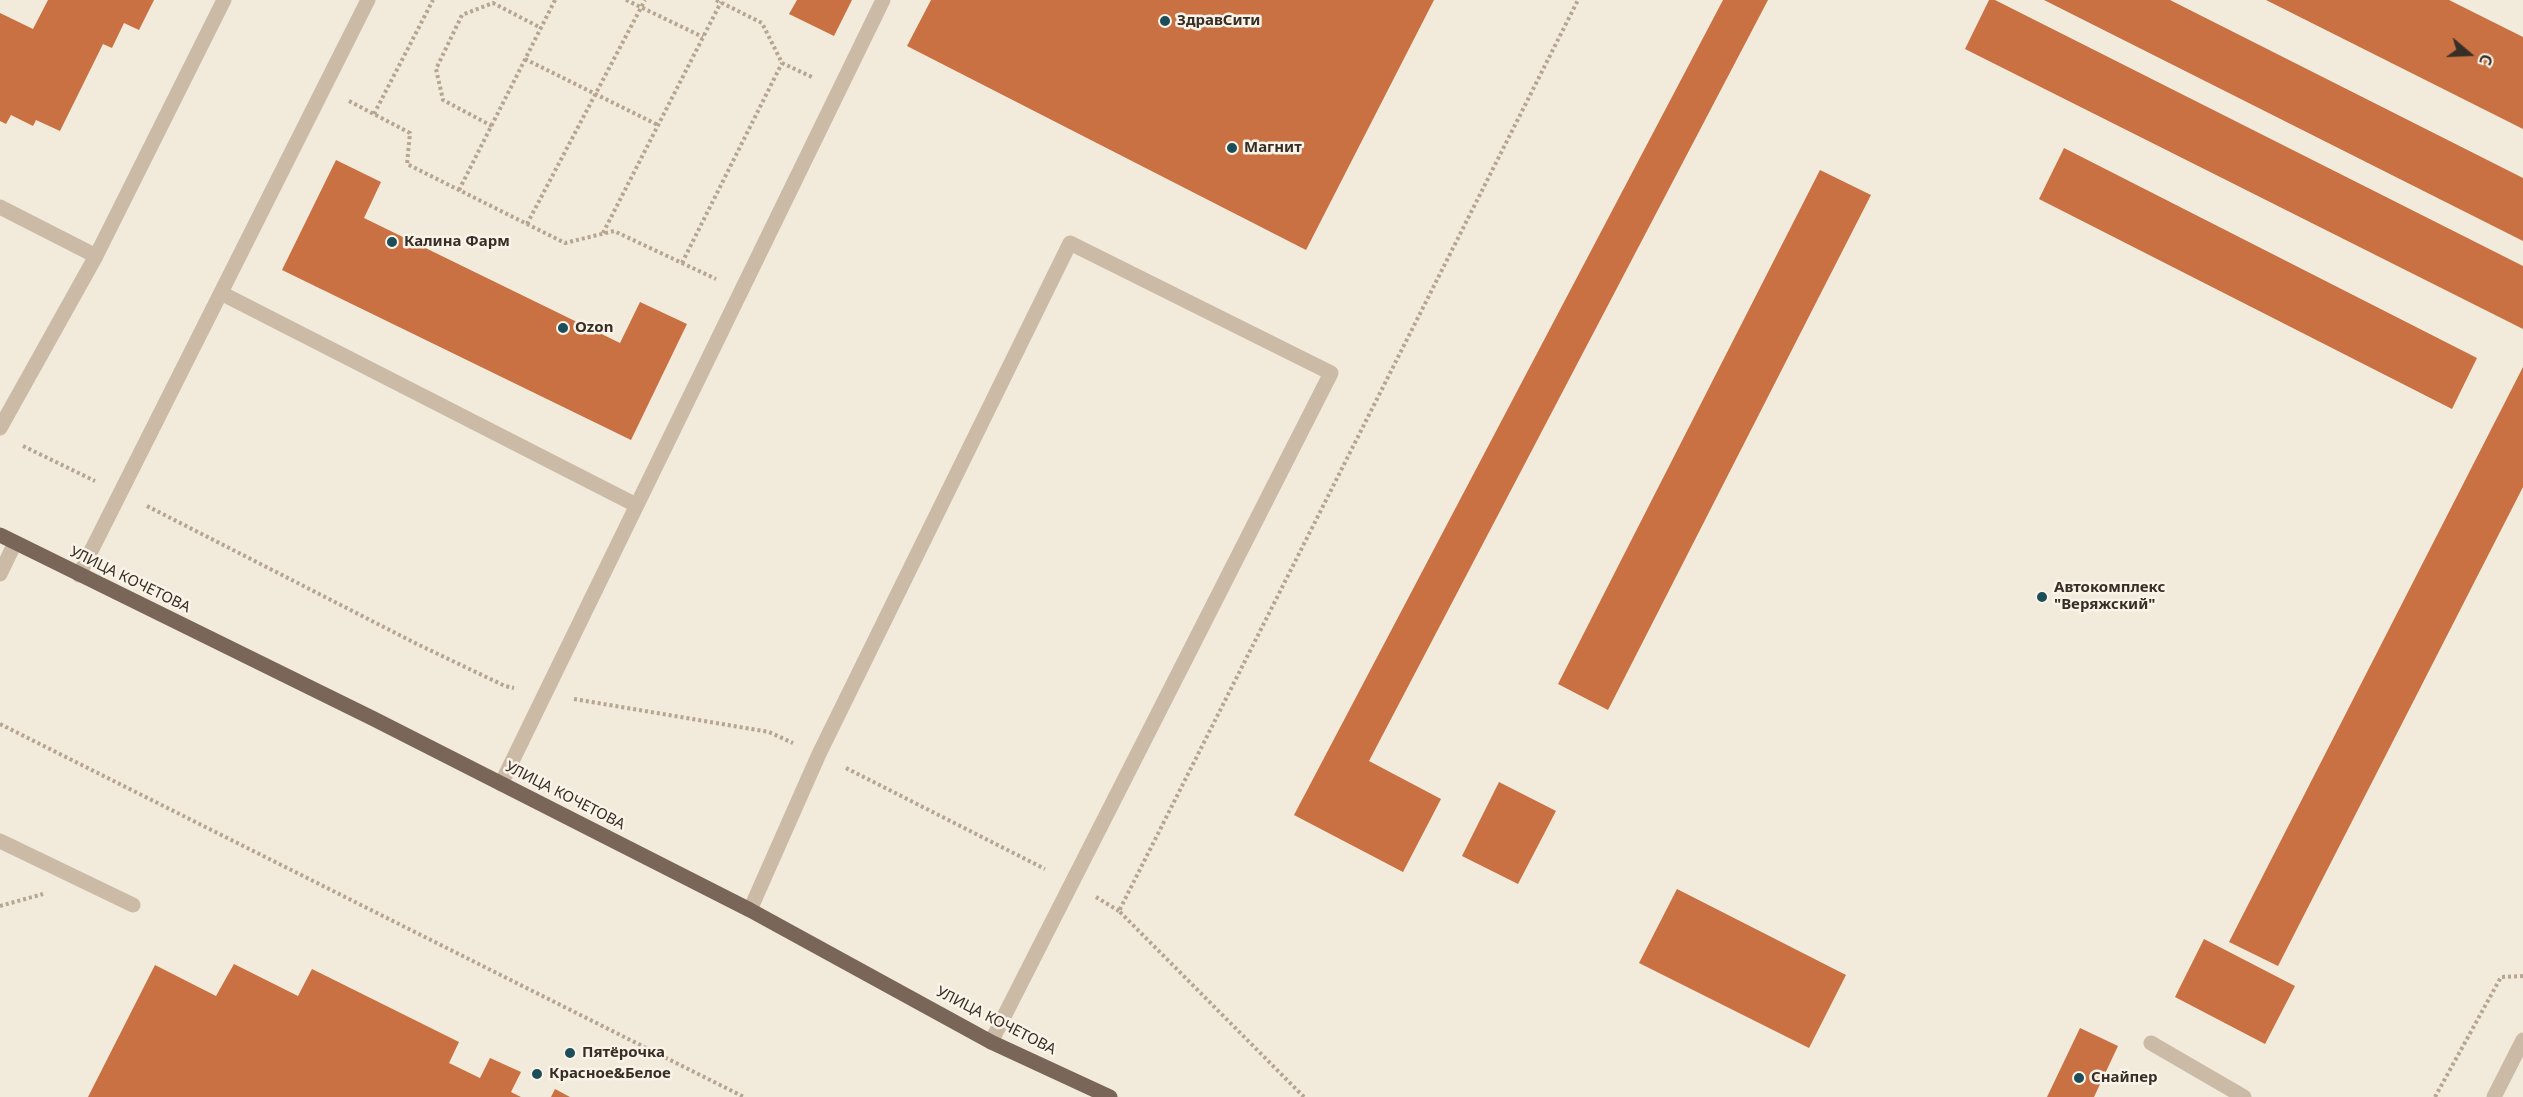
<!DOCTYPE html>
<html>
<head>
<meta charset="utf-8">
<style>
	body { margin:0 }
	#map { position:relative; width:2523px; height:1097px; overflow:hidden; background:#f2eada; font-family:"Noto Sans",sans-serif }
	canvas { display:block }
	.north { position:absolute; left:2439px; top:24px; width:60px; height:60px; -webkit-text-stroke:4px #faf3e7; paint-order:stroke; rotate:109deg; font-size:16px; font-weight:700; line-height:24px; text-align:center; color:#372e27 }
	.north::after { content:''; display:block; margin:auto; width:21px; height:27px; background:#372e27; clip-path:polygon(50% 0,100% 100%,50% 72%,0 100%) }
</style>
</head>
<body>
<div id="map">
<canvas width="2523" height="1097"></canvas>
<div class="north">С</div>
</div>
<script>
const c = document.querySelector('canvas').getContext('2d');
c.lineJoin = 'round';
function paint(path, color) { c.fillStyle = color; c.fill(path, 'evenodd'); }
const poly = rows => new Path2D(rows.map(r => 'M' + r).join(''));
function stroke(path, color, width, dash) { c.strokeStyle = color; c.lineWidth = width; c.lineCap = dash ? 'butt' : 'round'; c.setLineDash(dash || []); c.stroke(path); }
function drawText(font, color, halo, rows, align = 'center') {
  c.font = font + ' "Noto Sans",sans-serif'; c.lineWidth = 5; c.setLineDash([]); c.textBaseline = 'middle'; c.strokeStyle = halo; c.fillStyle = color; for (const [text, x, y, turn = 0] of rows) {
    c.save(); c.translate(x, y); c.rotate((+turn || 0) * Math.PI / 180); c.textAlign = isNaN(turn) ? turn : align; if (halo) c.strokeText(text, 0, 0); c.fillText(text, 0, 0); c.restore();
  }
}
paint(poly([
	[48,0,154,0,139,30,124,23,112,48,103,44,60,131,36,120,33,126,11,115,6,124,0,121,0,13,33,29],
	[797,0,852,0,834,36,789,14],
	[931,0,1434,0,1306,250,907,46],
	[1723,0,1768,0,1369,761,1441,799,1403,872,1294,815],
	[1989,0,1995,0,2523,266,2523,329,1965,49],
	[2044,0,2170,0,2523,178,2523,241],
	[2266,0,2449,0,2523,37,2523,129],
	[2064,148,2477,358,2452,409,2039,199],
	[336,160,381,182,364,218,620,343,640,302,687,324,631,440,282,270],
	[1820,170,1871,195,1608,710,1558,684],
	[2523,367,2523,487,2278,966,2229,942],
	[1499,782,1556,811,1518,884,1462,856],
	[1677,889,1846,975,1809,1048,1639,963],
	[2204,939,2295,986,2265,1044,2175,997],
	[234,964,298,996,312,969,459,1042,449,1063,480,1078,490,1058,521,1072,511,1092,521,1097,88,1097,155,965,216,996],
	[2080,1028,2118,1046,2094,1097,2047,1097],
	[555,1089,570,1097,551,1097]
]), '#c97142');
stroke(poly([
	[626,0,703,37],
	[716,0,762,23,782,63,814,78],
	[525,59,658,125],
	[349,101,410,133,407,164,565,243,614,231,716,279],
	[374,114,433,0],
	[492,126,443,100,436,69,462,15,493,3,541,28],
	[459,190,555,0],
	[527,224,645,0],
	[603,233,721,2],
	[682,263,782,63],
	[23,446,95,481],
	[147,506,417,644,505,686,514,688],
	[574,699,769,732,793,743],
	[0,724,744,1097],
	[846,768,1045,869],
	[1096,897,1119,911],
	[0,906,43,894],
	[1304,1097,1119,911,1578,0],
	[2435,1097,2501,977,2523,976]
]), '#b6a590', 4, [3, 3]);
stroke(poly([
	[0,207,96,256],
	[221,293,636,505],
	[0,428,96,256,224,0],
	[0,574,15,543],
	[79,575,368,0],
	[501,784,883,0],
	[0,841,133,905],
	[750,910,819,754,1070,243,1331,373,991,1042],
	[2151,1043,2244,1097],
	[2494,1097,2523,1040]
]), '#cbbba6', 15);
stroke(poly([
	[0,535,374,719,750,910,991,1042,1110,1097]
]), '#796658', 15);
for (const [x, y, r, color] of [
	[1165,21,6,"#1c4e59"],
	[1232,148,6,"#1c4e59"],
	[392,242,6,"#1c4e59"],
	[563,328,6,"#1c4e59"],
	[2042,597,6,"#1c4e59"],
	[570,1053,6,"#1c4e59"],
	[537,1074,6,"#1c4e59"],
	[2079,1078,6,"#1c4e59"]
]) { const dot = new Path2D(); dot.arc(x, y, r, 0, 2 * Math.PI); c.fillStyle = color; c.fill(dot); stroke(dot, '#faf3e7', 2); }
drawText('bold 15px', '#372e27', '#faf3e7', [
	["ЗдравСити",1177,21],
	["Магнит",1244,148],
	["Калина Фарм",404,242],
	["Ozon",575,328],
	["Автокомплекс",2054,588],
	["\"Веряжский\"",2054,605],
	["Пятёрочка",582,1053],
	["Красное&Белое",549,1074],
	["Снайпер",2091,1078]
], 'left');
drawText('15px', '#372e27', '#faf3e7', [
	["УЛИЦА КОЧЕТОВА",130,580,26],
	["УЛИЦА КОЧЕТОВА",565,796,27],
	["УЛИЦА КОЧЕТОВА",996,1021,27]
]);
</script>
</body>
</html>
